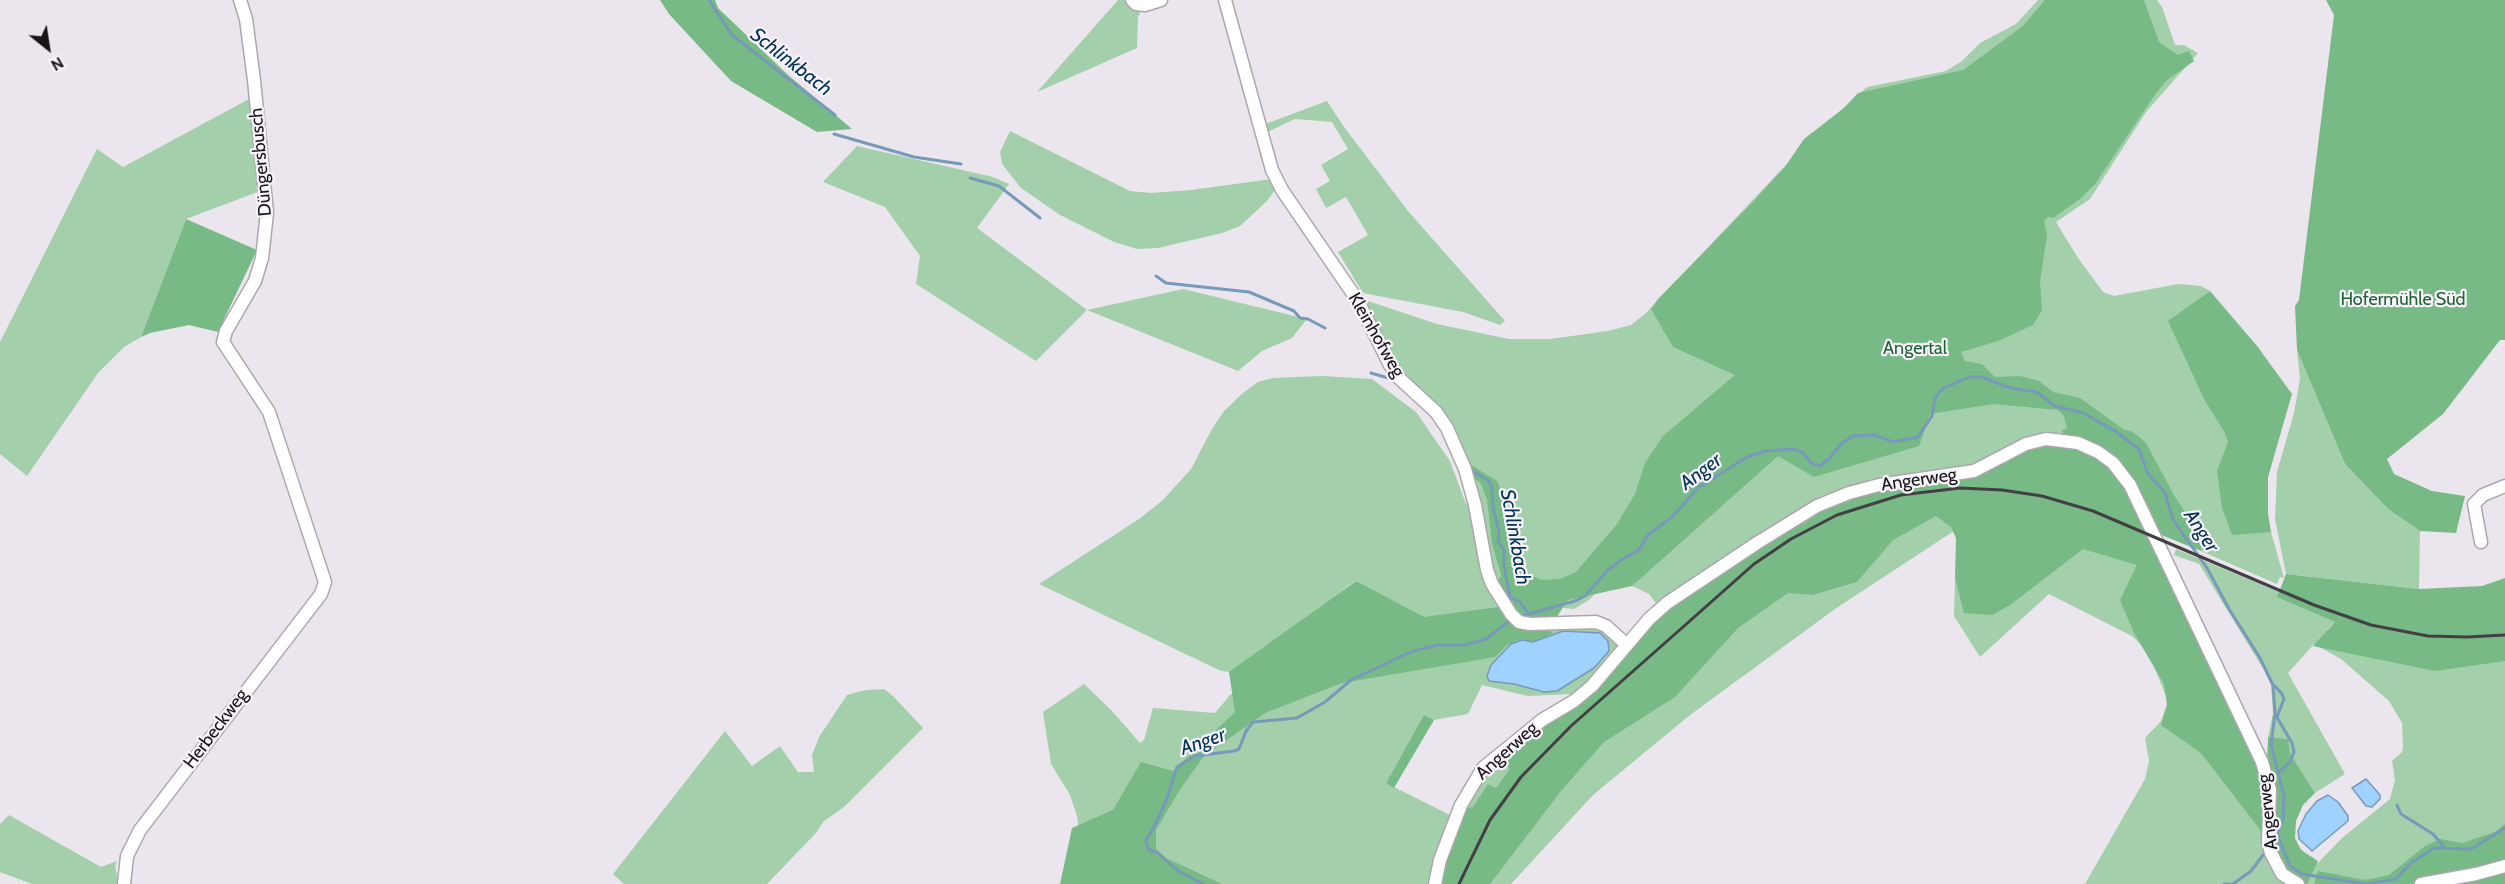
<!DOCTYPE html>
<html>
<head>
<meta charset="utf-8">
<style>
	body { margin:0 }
	#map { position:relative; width:2505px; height:884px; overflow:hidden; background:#ebe6ed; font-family:Cabin,sans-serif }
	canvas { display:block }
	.north { position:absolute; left:18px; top:18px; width:60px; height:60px; -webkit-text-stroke:4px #f8f3fa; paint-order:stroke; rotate:150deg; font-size:16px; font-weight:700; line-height:24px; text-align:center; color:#171518 }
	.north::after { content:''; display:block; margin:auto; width:21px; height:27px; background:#171518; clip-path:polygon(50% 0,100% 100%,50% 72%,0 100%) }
</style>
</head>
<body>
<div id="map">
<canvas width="2505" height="884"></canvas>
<div class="north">N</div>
</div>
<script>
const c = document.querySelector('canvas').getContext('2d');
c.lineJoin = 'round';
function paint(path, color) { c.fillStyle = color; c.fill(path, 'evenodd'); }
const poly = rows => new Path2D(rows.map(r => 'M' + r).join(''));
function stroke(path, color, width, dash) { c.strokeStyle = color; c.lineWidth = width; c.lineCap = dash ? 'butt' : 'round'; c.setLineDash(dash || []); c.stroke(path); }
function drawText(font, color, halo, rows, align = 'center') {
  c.font = font + ' Cabin,sans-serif'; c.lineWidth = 4.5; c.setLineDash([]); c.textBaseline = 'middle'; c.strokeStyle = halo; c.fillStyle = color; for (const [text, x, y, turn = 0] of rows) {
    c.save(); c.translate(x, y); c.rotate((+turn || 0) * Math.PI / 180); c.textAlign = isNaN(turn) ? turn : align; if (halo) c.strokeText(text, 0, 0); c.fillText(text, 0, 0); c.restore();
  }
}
paint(poly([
	[1118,0,1127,0,1128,7,1141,11,1138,17,1137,48,1037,92],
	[2038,0,2157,0,2162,7,2175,45,2184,45,2198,53,2146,112,2090,199,2056,222,2078,258,2103,292,2114,296,2178,284,2201,286,2210,291,2208,292,2240,329,2259,348,2280,385,2291,392,2265,488,2269,525,2284,578,2280,577,2277,584,2201,551,2201,544,2148,522,2263,814,2317,864,2342,838,2390,799,2395,780,2392,761,2402,752,2403,748,2402,723,2389,701,2341,659,2314,644,2288,673,2345,774,2315,793,2290,753,2287,739,2268,737,2273,713,2271,685,2264,670,2199,564,2174,555,2176,549,2279,592,2278,597,2335,622,2327,630,2505,652,2505,884,2085,884,2145,779,2149,761,2145,738,2161,721,2168,701,2148,652,2132,636,2049,594,1980,657,1954,616,1955,578,1957,583,1957,529,1835,609,1690,715,1593,795,1511,884,1065,884,1079,830,1077,816,1070,795,1051,764,1043,712,1084,684,1112,711,1140,743,1144,740,1153,708,1215,713,1230,695,1243,686,1229,678,1359,582,1355,581,1232,672,1221,671,1039,584,1139,519,1163,500,1191,469,1212,429,1224,411,1243,393,1258,382,1273,378,1322,376,1372,379,1416,412,1450,461,1466,504,1475,497,1458,444,1408,388,1359,298,1437,324,1509,339,1550,339,1608,331,1631,325,1645,314,1814,135,1867,87,1946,71,1962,61,1980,43,2016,24],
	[1625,563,1638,580,1632,586,1649,594,1659,607,1625,639,1585,621,1521,621,1553,607,1574,609,1589,600],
	[1482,685,1528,696,1573,694,1474,783,1454,817,1386,783,1424,716,1434,720,1468,714],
	[251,98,260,191,186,219,141,337,124,347,98,373,27,476,0,454,0,342,97,149,123,167],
	[1327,101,1344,127,1408,211,1505,321,1500,325,1463,312,1363,293,1338,252,1368,235,1346,197,1326,208,1316,189,1330,181,1321,165,1348,149,1332,122,1295,119,1263,134,1260,126],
	[1010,131,1130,191,1151,193,1191,190,1272,179,1275,190,1267,201,1240,226,1222,233,1158,248,1137,249,1114,242,1060,215,1021,188,1002,164,1000,152],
	[857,146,993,177,1009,184,977,228,1087,310,1183,289,1307,319,1292,338,1262,351,1238,371,1087,310,1036,361,916,284,920,256,885,207,823,182],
	[2297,350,2345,464,2388,509,2420,531,2419,589,2286,574,2275,519,2277,472,2294,413,2300,379],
	[884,689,893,696,923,728,844,807,824,821,815,834,767,884,624,884,613,874,725,731,752,766,780,746,798,772,814,772,812,755,819,737,847,695,866,690],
	[9,815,101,867,117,861,115,866,119,884,32,884,0,872,0,824]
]), '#a3cfab');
paint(poly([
	[660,0,715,0,718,8,788,75,852,129,817,132,731,81,669,14],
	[2045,0,2144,0,2159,42,2178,55,2189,51,2194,61,2166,81,2154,96,2095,184,2080,199,2053,218,2048,217,2044,221,2047,235,2040,282,2042,310,2033,325,1998,341,1961,352,1965,361,1982,364,1995,377,2020,376,2039,381,2053,392,2080,398,2123,429,2133,432,2146,443,2175,497,2202,536,2201,551,2149,530,2267,760,2268,737,2288,739,2290,753,2315,793,2303,805,2296,821,2295,838,2301,850,2318,861,2307,884,2292,880,2272,852,2258,827,2201,753,2161,725,2167,705,2164,684,2134,633,2120,600,2137,565,2083,549,2010,605,1992,615,1964,613,1955,578,1956,538,1951,527,1936,516,1893,540,1857,582,1812,595,1788,593,1738,628,1675,697,1604,742,1561,791,1490,884,1436,884,1466,809,1473,807,1488,784,1496,788,1510,769,1498,757,1574,703,1650,621,1757,544,1849,495,1961,475,2026,445,2064,437,2062,430,2067,429,2064,416,2058,410,1993,404,1930,414,1919,446,1814,477,1778,456,1632,586,1568,600,1554,621,1536,623,1553,633,1533,642,1519,640,1507,645,1495,657,1342,683,1265,713,1204,756,1179,791,1156,830,1156,849,1166,858,1222,884,1060,884,1072,828,1113,810,1141,762,1173,771,1235,712,1229,672,1356,581,1424,617,1506,606,1496,587,1501,575,1492,543,1487,499,1480,482,1468,475,1463,460,1497,481,1507,507,1513,540,1529,574,1541,580,1560,579,1576,572,1617,524,1635,494,1645,463,1663,436,1735,375,1673,347,1651,309,1658,299,1750,205,1785,167,1804,139,1844,108,1858,93,1963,70,2023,26],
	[2326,0,2505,0,2505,340,2500,340,2443,414,2387,459,2394,474,2432,491,2465,496,2456,533,2420,531,2388,509,2345,464,2297,350,2295,306,2299,300,2334,15],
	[186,219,257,250,218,332,189,325,150,333,141,337],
	[2210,291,2257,346,2292,394,2268,477,2268,514,2271,532,2232,535,2222,508,2217,471,2228,442,2224,431,2205,401,2168,321],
	[2286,574,2419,589,2482,586,2505,578,2505,661,2435,671,2313,646,2335,622,2277,597],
	[1424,715,1434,720,1394,788,1386,783],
	[2505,824,2505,884,2314,884,2318,871,2365,880,2389,875,2425,846,2440,839,2462,843,2495,832]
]), '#77ba85');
const water = poly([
	[1563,631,1600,633,1608,641,1609,651,1594,668,1557,691,1544,692,1514,684,1489,681,1487,676,1491,665,1511,644,1522,640,1533,642,1563,631],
	[2366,779,2380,795,2380,799,2372,807,2366,806,2352,788,2366,779],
	[2328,795,2338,802,2348,816,2348,821,2312,851,2299,839,2298,831,2306,814,2317,801,2328,795]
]);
paint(water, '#a0d2ff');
stroke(water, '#7799ba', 1.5);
stroke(poly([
	[709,0,732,35,835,115],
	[834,134,914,157,961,164],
	[970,178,999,186,1040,218],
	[1156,276,1166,283,1249,292,1294,311,1300,318,1308,319,1325,328],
	[1371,373,1395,380],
	[1470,470,1488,480,1492,487,1493,507,1499,531,1498,541,1504,550,1504,566,1510,597,1520,602,1528,613],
	[1518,617,1575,601,1585,596,1608,570,1621,560,1639,550,1648,535,1673,516,1698,488,1747,457,1765,451,1793,449,1802,452,1811,463,1820,466,1830,458,1841,444,1853,436,1875,435,1893,442,1918,437,1932,416,1935,398,1940,391,1944,388,1969,377,1982,377,2010,388,2037,392,2055,406,2083,413,2115,431,2139,449,2147,472,2165,493,2173,520,2207,568,2229,609,2260,658,2273,685,2275,713,2271,745,2284,796,2283,820,2277,834,2290,866,2302,874,2365,884],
	[2275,686,2282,694,2284,699,2277,717],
	[2275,714,2292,743,2294,752,2290,762,2279,772],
	[2397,805,2401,814,2433,834,2445,848],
	[1203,884,1178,871,1158,853,1148,849,1146,840,1153,829,1166,801,1177,767,1195,756,1234,751,1239,749,1246,731,1253,722,1297,718,1325,702,1351,680,1413,651,1438,645,1466,645,1486,639,1512,619],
	[2224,884,2230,884],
	[2233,884,2251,871,2266,851],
	[2367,884,2396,879,2411,863,2434,848,2471,849,2505,828]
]), '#7799ba', 3);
const minor = poly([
	[1132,0,1136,4,1145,5,1161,0],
	[1225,0,1272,170,1282,190,1358,301,1390,365,1399,378,1436,412,1447,428,1465,469,1475,505,1487,570,1492,584,1511,614,1519,622,1530,624,1596,622,1606,626,1627,645],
	[2481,542,2474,504,2483,495,2505,486],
	[124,884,127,856,140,830,321,594,325,582,269,412,223,342,226,331,255,281,262,258,267,213,254,80,246,19,240,0],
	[1435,884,1440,860,1461,805,1483,768,1542,720,1574,701,1592,686,1649,619,1667,603,1757,543,1817,506,1849,493,1879,485,1974,471,2026,444,2046,439,2078,443,2098,452,2113,463,2130,485,2262,762,2270,790,2268,842,2271,853,2282,874,2298,884],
	[2421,884,2476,874,2505,866]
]);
stroke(minor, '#aca7ae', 15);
stroke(minor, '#fff', 12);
stroke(poly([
	[1459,884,1490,820,1521,777,1571,726,1692,619,1754,564,1791,539,1837,515,1901,495,1960,488,2002,490,2042,496,2093,511,2314,605,2371,625,2428,636,2467,637,2505,635]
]), '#424044', 3);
drawText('18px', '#171518', '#f8f3fa', [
	["Düngersbusch",261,162,-95],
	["Kleinhofweg",1376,335,60],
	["Angerweg",1919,480,-8],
	["Herbeckweg",216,729,-53],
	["Angerweg",1507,751,-42],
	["Angerweg",2268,812,-96]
]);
drawText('18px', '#1c6433', '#f8f3fa', [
	["Hofermühle Süd",2403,300],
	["Angertal",1915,349]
]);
drawText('italic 20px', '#013356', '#f8f3fa', [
	["Schlinkbach",791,62,38],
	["Anger",1701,472,-37],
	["Anger",2201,531,57],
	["Schlinkbach",1515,537,80],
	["Anger",1203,742,-19]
]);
</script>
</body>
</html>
